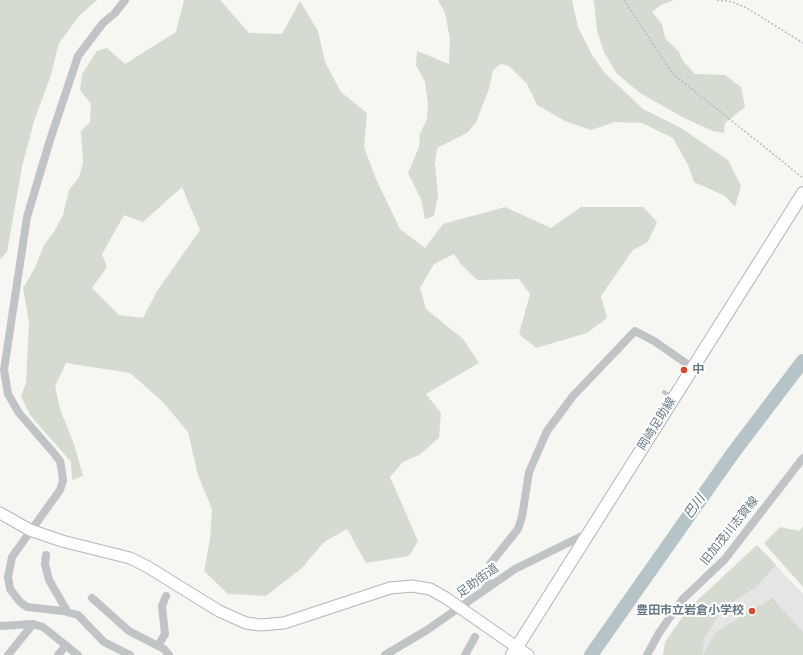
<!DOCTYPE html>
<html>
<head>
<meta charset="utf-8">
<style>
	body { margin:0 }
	canvas { display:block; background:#f6f6f3 }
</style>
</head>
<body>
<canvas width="803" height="655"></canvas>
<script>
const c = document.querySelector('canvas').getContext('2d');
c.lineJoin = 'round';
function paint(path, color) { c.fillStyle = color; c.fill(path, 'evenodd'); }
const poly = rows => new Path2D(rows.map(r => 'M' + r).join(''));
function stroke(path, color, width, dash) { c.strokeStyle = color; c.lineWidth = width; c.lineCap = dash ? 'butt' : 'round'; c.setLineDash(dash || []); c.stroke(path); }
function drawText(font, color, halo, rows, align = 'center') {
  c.font = font + ' Signika,"Noto Sans JP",sans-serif'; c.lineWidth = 4; c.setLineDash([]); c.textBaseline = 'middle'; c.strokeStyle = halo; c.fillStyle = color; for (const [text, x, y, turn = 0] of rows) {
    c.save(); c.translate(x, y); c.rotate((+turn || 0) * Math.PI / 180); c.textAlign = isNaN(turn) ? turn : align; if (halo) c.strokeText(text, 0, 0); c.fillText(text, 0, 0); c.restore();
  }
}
paint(poly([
	[763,552,803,594,803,655,678,655]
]), '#e4e5e4');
paint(poly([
	[0,0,97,0,80,15,59,43,51,75,34,121,22,167,7,252,0,259],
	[184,0,220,0,249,33,282,34,300,1,318,31,325,62,341,92,367,113,364,147,376,179,400,229,425,248,443,224,505,207,551,228,581,207,643,207,657,222,648,242,633,250,601,296,607,318,587,333,536,348,519,334,530,294,519,279,477,280,461,264,454,254,434,264,420,288,426,309,463,339,479,363,426,394,441,413,439,438,419,455,403,462,390,477,418,541,409,556,366,563,347,529,324,542,302,568,266,596,228,594,204,571,210,539,212,509,198,475,188,432,163,402,130,373,66,363,55,386,60,409,75,447,83,476,72,480,71,462,30,415,21,396,26,383,29,322,23,288,35,268,44,245,54,232,63,215,69,190,79,177,83,163,81,131,90,122,91,104,80,90,82,74,97,51,107,48,125,64,176,32],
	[182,187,200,230,157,291,143,318,119,315,92,288,107,267,102,254,124,215,143,222],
	[438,0,572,0,578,27,592,55,605,73,643,109,681,128,728,160,741,186,735,207,725,196,694,182,688,165,673,138,642,123,615,122,591,130,565,121,537,105,527,84,509,66,501,64,493,70,489,89,482,107,476,122,467,133,437,148,435,163,438,196,434,216,425,219,421,199,408,173,419,147,420,134,427,119,428,104,425,82,416,65,417,51,449,64,450,39,445,13],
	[592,0,674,0,661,5,652,12,662,24,665,38,679,52,683,61,695,74,725,75,741,87,745,107,725,123,724,133,713,131,684,118,640,93,617,74,604,52,597,31,594,1],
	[803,526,803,587,764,543,780,527,799,531],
	[757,545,776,565,756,587,722,609,704,639,702,655,663,655,665,642,688,609],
	[772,598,803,632,803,655,703,655,716,632]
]), '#d6dbd2');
stroke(poly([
	[591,655,733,453,803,361]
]), '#b6c4c7', 14);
const secondary = poly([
	[0,513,30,530,62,541,130,558,148,567,219,611,246,623,260,625,284,623,390,588,412,586,430,589,446,598,528,655]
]);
const primary = poly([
	[512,655,803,193]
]);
stroke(secondary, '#b2b8bc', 13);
stroke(primary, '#b1b6ba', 14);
stroke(poly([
	[624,0,672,73,803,178],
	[717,0,732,2,745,7,803,43]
]), '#b8bbbd', 1.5, [2, 2]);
stroke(poly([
	[664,392,673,398]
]), '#c0c4c7', 4);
stroke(poly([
	[125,0,115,13,103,23,78,56,50,140,27,217,4,370,8,394,19,413,52,451,60,461,62,472,63,481,60,490,12,557,8,577,10,589,20,602,27,607,63,611,78,615,104,642,130,655],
	[46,555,45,564,49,580,67,611],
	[486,589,490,564,518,529,522,517,529,472,547,431,573,396,635,331,654,341,693,368],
	[92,598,129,631,164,649,169,655],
	[0,626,33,624,43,627,78,655],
	[158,646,165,634,162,606,166,596],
	[8,655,33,624],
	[58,655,66,645],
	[385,655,427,630,515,569,588,533],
	[465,655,475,637],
	[647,655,659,633,682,600,725,559,803,458]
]), '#c0c4c7', 8);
stroke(secondary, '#fff', 11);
stroke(primary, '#fff', 12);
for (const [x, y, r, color] of [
	[684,370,4,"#de472b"],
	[752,611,4,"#de472b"]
]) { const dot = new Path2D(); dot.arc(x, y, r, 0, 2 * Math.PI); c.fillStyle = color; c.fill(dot); stroke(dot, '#fff', 1.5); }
drawText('bold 12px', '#667883', '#fff', [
	["中",692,370],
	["豊田市立岩倉小学校",744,611,"right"]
], 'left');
drawText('12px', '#667883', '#fff', [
	["岡崎足助線",657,424,-58],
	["旧加茂川志賀線",730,531,-51],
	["足助街道",478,581,-36]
]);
drawText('italic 13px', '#627a7f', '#fff', [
	["巴川",695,507,-55]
]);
</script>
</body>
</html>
